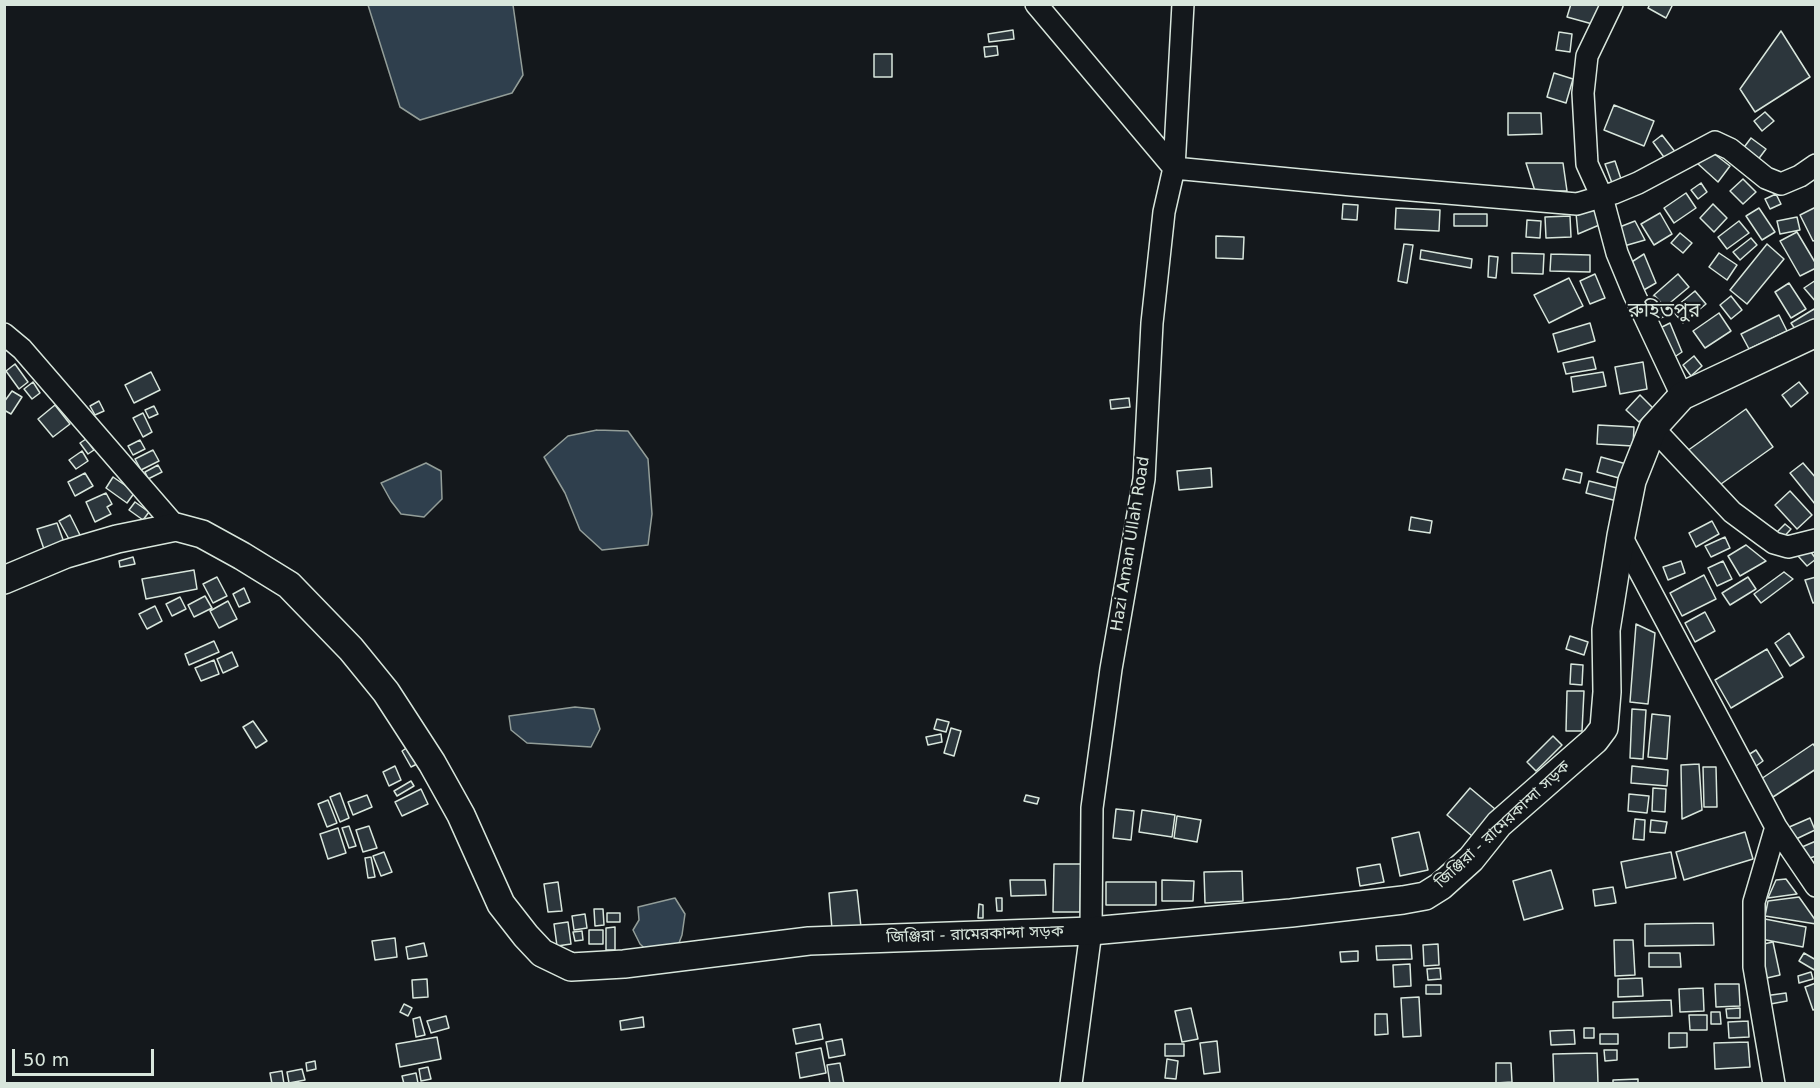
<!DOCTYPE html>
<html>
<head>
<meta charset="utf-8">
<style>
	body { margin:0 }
	#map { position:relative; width:1820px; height:1088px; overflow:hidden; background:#14181c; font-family:"DejaVu Sans",sans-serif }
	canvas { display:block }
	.frame { position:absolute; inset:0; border:6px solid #d8e6dc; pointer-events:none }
	.scale { position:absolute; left:12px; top:1049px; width:142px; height:27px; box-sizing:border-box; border:3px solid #d8e6dc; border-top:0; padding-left:8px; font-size:18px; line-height:21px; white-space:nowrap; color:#d8e6dc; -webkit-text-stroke:4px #14181c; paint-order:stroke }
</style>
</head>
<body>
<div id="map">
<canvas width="1820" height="1088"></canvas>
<div class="frame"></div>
<div class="scale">50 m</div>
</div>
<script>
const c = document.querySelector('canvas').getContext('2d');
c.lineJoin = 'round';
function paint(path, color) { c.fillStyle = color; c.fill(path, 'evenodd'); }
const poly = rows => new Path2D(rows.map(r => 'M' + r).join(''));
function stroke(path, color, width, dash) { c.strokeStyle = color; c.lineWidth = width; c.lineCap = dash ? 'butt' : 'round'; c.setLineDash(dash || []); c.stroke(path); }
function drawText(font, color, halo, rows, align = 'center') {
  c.font = font + ' "DejaVu Sans","Noto Sans Bengali",sans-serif'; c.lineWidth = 4.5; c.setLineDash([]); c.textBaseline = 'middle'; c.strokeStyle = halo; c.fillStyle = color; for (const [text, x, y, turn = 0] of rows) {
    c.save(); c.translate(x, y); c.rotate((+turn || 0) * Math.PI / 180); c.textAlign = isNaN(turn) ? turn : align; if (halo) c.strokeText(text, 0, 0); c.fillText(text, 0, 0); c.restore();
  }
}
const water = poly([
	[368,5,513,5,523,75,512,93,420,120,400,107,368,5],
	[597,430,628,431,648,459,652,514,648,545,602,550,580,530,565,493,544,457,568,436,597,430],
	[426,463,441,471,442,499,424,517,401,514,391,501,381,483,426,463],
	[575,707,594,709,600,729,591,747,527,743,511,730,509,716,575,707],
	[675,898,685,914,682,935,676,951,652,955,640,944,633,930,639,920,638,907,675,898]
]);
paint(water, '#2f3f4d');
stroke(water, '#939e99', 1.5);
const building = poly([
	[1571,4,1602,4,1596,25,1567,17,1571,4],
	[1650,4,1673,4,1666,18,1648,8,1650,4],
	[1013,30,1014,39,989,42,988,34,1013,30],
	[1781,31,1810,77,1755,112,1740,89,1781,31],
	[1559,32,1572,34,1570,52,1556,50,1559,32],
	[997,46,998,55,985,57,984,47,997,46],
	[874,54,892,54,892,77,874,77,874,54],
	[1554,73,1573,79,1566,103,1547,97,1554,73],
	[1614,105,1654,121,1644,146,1604,130,1614,105],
	[1765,112,1774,121,1762,131,1754,121,1765,112],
	[1508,113,1541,113,1542,134,1508,135,1508,113],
	[1662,135,1676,153,1666,160,1653,142,1662,135],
	[1751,138,1766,149,1757,161,1742,150,1751,138],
	[1708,149,1730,166,1718,182,1697,163,1708,149],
	[1615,161,1621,179,1612,183,1605,164,1615,161],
	[1526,163,1563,163,1567,191,1535,191,1526,163],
	[1743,179,1756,192,1743,204,1730,191,1743,179],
	[1701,183,1707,192,1698,199,1691,190,1701,183],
	[1686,193,1696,208,1674,223,1664,208,1686,193],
	[1776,194,1781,204,1770,209,1765,199,1776,194],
	[1343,204,1358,205,1357,220,1342,219,1343,204],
	[1713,204,1727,218,1714,232,1700,218,1713,204],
	[1598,205,1604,223,1578,234,1576,213,1598,205],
	[1816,207,1816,240,1813,241,1800,215,1816,207],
	[1396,208,1440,210,1439,231,1395,229,1396,208],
	[1759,208,1775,232,1762,240,1746,216,1759,208],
	[1660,213,1672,234,1654,245,1641,224,1660,213],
	[1454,214,1487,214,1487,226,1454,226,1454,214],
	[1570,216,1571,237,1546,238,1545,217,1570,216],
	[1797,217,1800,230,1780,234,1777,221,1797,217],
	[1527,220,1541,221,1540,238,1526,237,1527,220],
	[1635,221,1645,240,1624,246,1617,228,1635,221],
	[1739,221,1749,233,1727,249,1718,237,1739,221],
	[1797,232,1816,264,1816,268,1800,276,1780,241,1797,232],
	[1680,233,1692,243,1683,253,1671,243,1680,233],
	[1216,236,1244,237,1243,259,1216,258,1216,236],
	[1751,238,1757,245,1740,260,1733,252,1751,238],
	[1404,244,1413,245,1407,283,1398,281,1404,244],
	[1767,244,1784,259,1747,304,1730,290,1767,244],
	[1421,250,1472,259,1471,268,1420,259,1421,250],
	[1512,253,1544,254,1543,274,1512,273,1512,253],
	[1719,253,1737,265,1727,280,1709,267,1719,253],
	[1551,254,1590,255,1590,272,1550,271,1551,254],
	[1644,254,1656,283,1642,291,1627,265,1644,254],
	[1489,256,1498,257,1496,278,1488,277,1489,256],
	[1595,274,1605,298,1590,304,1580,281,1595,274],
	[1678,274,1689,287,1665,307,1654,295,1678,274],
	[1569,278,1583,306,1549,323,1534,295,1569,278],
	[1816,280,1816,302,1804,288,1816,280],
	[1789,283,1806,309,1791,318,1775,292,1789,283],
	[1695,291,1706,304,1683,323,1672,310,1695,291],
	[1654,296,1665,316,1654,321,1643,302,1654,296],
	[1731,296,1742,310,1731,319,1720,305,1731,296],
	[1814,309,1816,312,1816,325,1799,335,1791,323,1814,309],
	[1719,313,1731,331,1705,348,1693,331,1719,313],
	[1779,315,1787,331,1749,349,1741,334,1779,315],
	[1590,323,1595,341,1558,352,1553,334,1590,323],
	[1670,323,1682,352,1673,358,1658,329,1670,323],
	[1694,356,1702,366,1691,376,1683,365,1694,356],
	[1593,357,1596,369,1566,374,1563,363,1593,357],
	[1643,362,1647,389,1620,394,1615,367,1643,362],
	[15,364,28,382,19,389,6,371,15,364],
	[151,372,160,390,134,403,125,385,151,372],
	[1603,372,1606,386,1573,392,1571,377,1603,372],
	[33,382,40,393,32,399,24,389,33,382],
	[1799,382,1808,393,1791,407,1782,395,1799,382],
	[12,391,22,397,11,414,4,410,4,402,12,391],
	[1640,395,1653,408,1639,422,1626,410,1640,395],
	[1129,398,1130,407,1111,409,1110,400,1129,398],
	[99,401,104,411,95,415,90,406,99,401],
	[55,405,70,424,53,437,38,419,55,405],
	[154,406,158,414,149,418,145,410,154,406],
	[1746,409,1773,447,1714,489,1687,451,1746,409],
	[143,413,152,432,143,437,133,418,143,413],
	[1598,425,1634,427,1633,446,1597,444,1598,425],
	[86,439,94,450,88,454,80,443,86,439],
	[140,440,145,449,133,455,128,446,140,440],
	[153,450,159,461,141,470,135,459,153,450],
	[82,451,88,461,76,469,69,460,82,451],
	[1601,457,1630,465,1626,480,1597,472,1601,457],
	[1803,463,1816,478,1815,504,1790,473,1803,463],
	[158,465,162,472,148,479,145,472,158,465],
	[1211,468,1212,487,1179,490,1177,471,1211,468],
	[1566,469,1582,473,1580,483,1563,479,1566,469],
	[85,473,93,486,75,496,68,482,85,473],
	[113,477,135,492,127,503,106,488,113,477],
	[1589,481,1621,489,1617,501,1586,493,1589,481],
	[1790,491,1812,515,1797,529,1775,505,1790,491],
	[106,493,112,504,107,507,111,514,95,522,86,502,106,493],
	[135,502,149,512,143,520,129,510,135,502],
	[70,515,80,535,70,541,59,521,70,515],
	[1411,517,1432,521,1430,533,1409,530,1411,517],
	[1712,521,1719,534,1696,547,1689,533,1712,521],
	[57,523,65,545,45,552,37,529,57,523],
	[1785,524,1791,529,1781,540,1775,534,1785,524],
	[1725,537,1730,548,1711,557,1705,546,1725,537],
	[1746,545,1766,561,1740,576,1728,556,1746,545],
	[1808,548,1816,559,1807,566,1798,556,1808,548],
	[133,557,135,564,120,567,119,561,133,557],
	[1681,561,1685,573,1668,580,1663,567,1681,561],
	[1723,561,1732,579,1717,586,1708,568,1723,561],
	[194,570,197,589,146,599,142,579,194,570],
	[1784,572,1793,579,1761,603,1754,594,1784,572],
	[1704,575,1716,599,1682,616,1670,593,1704,575],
	[217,577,227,596,213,603,203,584,217,577],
	[1748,577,1756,589,1730,605,1722,593,1748,577],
	[1816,577,1816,602,1813,603,1805,580,1816,577],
	[244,588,250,602,239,607,233,594,244,588],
	[205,596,212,608,194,617,188,605,205,596],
	[180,597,186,609,172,616,166,604,180,597],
	[228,601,237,619,219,628,210,611,228,601],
	[155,606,162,621,147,629,139,614,155,606],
	[1705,612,1715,631,1695,642,1685,623,1705,612],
	[1636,624,1655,633,1648,704,1630,702,1636,624],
	[1789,633,1804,657,1790,666,1775,643,1789,633],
	[1570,636,1588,642,1584,655,1566,649,1570,636],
	[214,641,219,652,189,665,185,654,214,641],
	[1767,649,1783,677,1731,708,1715,680,1767,649],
	[232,652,238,666,223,673,217,659,232,652],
	[214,660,219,674,201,681,195,668,214,660],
	[1571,664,1583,665,1582,685,1570,684,1571,664],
	[1567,691,1584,691,1582,731,1566,731,1567,691],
	[1632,709,1646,710,1643,759,1630,758,1632,709],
	[1652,714,1670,716,1667,759,1648,757,1652,714],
	[937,719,949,722,946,732,934,729,937,719],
	[253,721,267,741,256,748,243,727,253,721],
	[951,728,961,731,954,756,944,753,951,728],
	[941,734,942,742,928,745,926,737,941,734],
	[1553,736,1562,745,1536,771,1527,762,1553,736],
	[1813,744,1816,748,1816,769,1773,797,1761,779,1813,744],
	[408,747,417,764,411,767,402,751,408,747],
	[1756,750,1763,761,1752,769,1745,757,1756,750],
	[1699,764,1702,810,1682,819,1681,765,1699,764],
	[395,766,401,780,389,786,383,772,395,766],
	[1632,766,1668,770,1667,786,1631,783,1632,766],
	[1703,767,1716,767,1717,807,1704,807,1703,767],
	[411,781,414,786,397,796,394,791,411,781],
	[1470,788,1495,809,1472,836,1447,815,1470,788],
	[1653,788,1666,789,1665,812,1652,811,1653,788],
	[421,789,428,804,402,816,395,802,421,789],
	[340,793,349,818,340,822,330,797,340,793],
	[1629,794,1649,796,1647,813,1628,811,1629,794],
	[367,795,372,807,353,815,348,802,367,795],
	[1026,795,1039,798,1037,804,1024,801,1026,795],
	[328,800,337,823,327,827,318,804,328,800],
	[1116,809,1134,811,1131,840,1113,838,1116,809],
	[1142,810,1175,815,1172,837,1139,832,1142,810],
	[1177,816,1201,820,1197,842,1174,838,1177,816],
	[1810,818,1815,830,1792,841,1787,828,1810,818],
	[1635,819,1645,820,1644,840,1633,839,1635,819],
	[1651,820,1667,822,1665,833,1650,832,1651,820],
	[349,826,356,846,349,848,342,828,349,826],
	[369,826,377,848,363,852,356,830,369,826],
	[338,828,346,853,328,859,320,834,338,828],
	[1419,832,1428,870,1400,876,1392,838,1419,832],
	[1745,832,1753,859,1684,880,1676,852,1745,832],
	[1816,841,1816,856,1807,859,1802,847,1816,841],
	[384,852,392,872,381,876,373,856,384,852],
	[1671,852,1676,878,1626,888,1621,862,1671,852],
	[371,857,375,877,368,878,365,858,371,857],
	[1054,864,1081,864,1080,912,1053,912,1054,864],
	[1380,864,1384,882,1360,886,1357,868,1380,864],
	[1551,870,1563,909,1524,920,1513,881,1551,870],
	[1242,871,1243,901,1205,903,1204,872,1242,871],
	[1786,879,1797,894,1768,898,1776,880,1786,879],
	[1010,880,1045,880,1046,895,1011,896,1010,880],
	[1162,880,1194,881,1193,901,1162,901,1162,880],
	[558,882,562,911,548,912,544,884,558,882],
	[1106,882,1156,882,1156,905,1106,905,1106,882],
	[1613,887,1616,903,1595,906,1593,890,1613,887],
	[857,890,861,927,832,929,829,893,857,890],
	[1799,897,1816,921,1816,924,1765,916,1768,901,1799,897],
	[996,898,1002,898,1002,911,997,911,996,898],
	[979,904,983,905,983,918,978,918,979,904],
	[594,909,603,909,604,925,595,926,594,909],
	[607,913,620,913,620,922,607,922,607,913],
	[585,914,587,928,574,930,572,916,585,914],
	[1765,919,1806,927,1803,947,1761,939,1765,919],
	[568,922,571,944,557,946,554,924,568,922],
	[1713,923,1714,945,1645,946,1645,924,1713,923],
	[615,927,615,950,606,950,606,928,615,927],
	[589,930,603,930,603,944,589,944,589,930],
	[582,931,583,940,575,941,573,932,582,931],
	[395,938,397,957,375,960,372,941,395,938],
	[1614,940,1633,940,1635,975,1615,976,1614,940],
	[1773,942,1780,975,1767,978,1759,945,1773,942],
	[424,943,427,956,408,959,406,947,424,943],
	[1438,944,1439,965,1424,966,1423,945,1438,944],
	[1411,945,1412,959,1377,960,1376,946,1411,945],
	[1358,951,1358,961,1341,962,1340,952,1358,951],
	[1649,953,1680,953,1681,967,1649,967,1649,953],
	[1804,953,1816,960,1816,971,1799,961,1804,953],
	[1410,964,1411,986,1394,987,1393,965,1410,964],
	[1440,968,1441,979,1428,980,1427,969,1440,968],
	[1811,972,1813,979,1799,983,1798,976,1811,972],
	[1642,978,1643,996,1618,997,1618,979,1642,978],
	[427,979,428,997,413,998,412,980,427,979],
	[1816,983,1816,1009,1813,1010,1805,987,1816,983],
	[1715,984,1739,984,1740,1006,1716,1007,1715,984],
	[1426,985,1441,985,1441,994,1426,994,1426,985],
	[1703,988,1704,1011,1680,1012,1679,989,1703,988],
	[1786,993,1787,1001,1765,1005,1764,996,1786,993],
	[1419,997,1421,1036,1403,1037,1401,998,1419,997],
	[1671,1000,1672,1016,1613,1018,1613,1002,1671,1000],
	[404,1004,412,1008,408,1016,400,1012,404,1004],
	[1191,1008,1198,1039,1182,1042,1175,1011,1191,1008],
	[1740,1008,1740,1018,1727,1018,1726,1009,1740,1008],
	[1711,1012,1720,1012,1721,1024,1711,1024,1711,1012],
	[1375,1014,1387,1014,1388,1034,1375,1035,1375,1014],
	[1689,1015,1707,1015,1707,1030,1690,1030,1689,1015],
	[446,1016,449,1028,431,1033,427,1021,446,1016],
	[420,1017,425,1035,416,1037,413,1019,420,1017],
	[643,1017,644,1027,621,1030,620,1021,643,1017],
	[1748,1021,1749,1037,1729,1038,1728,1022,1748,1021],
	[820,1024,823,1039,796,1044,793,1029,820,1024],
	[1584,1028,1594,1028,1594,1038,1584,1038,1584,1028],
	[1574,1030,1575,1044,1551,1045,1550,1031,1574,1030],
	[1669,1033,1687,1033,1687,1047,1669,1048,1669,1033],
	[1600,1034,1618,1034,1618,1044,1600,1044,1600,1034],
	[437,1037,441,1059,400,1067,396,1044,437,1037],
	[842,1039,845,1055,829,1058,826,1042,842,1039],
	[1217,1041,1220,1072,1204,1074,1200,1043,1217,1041],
	[1748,1042,1750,1067,1715,1069,1714,1043,1748,1042],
	[1165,1044,1184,1044,1184,1056,1165,1056,1165,1044],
	[821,1048,826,1073,800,1078,796,1053,821,1048],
	[1604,1050,1617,1050,1617,1060,1605,1061,1604,1050],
	[1597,1053,1598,1083,1554,1084,1553,1054,1597,1053],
	[1167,1059,1178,1061,1176,1079,1165,1078,1167,1059],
	[315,1061,316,1069,307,1071,306,1063,315,1061],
	[840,1063,844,1084,830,1084,827,1065,840,1063],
	[1496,1063,1511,1063,1512,1082,1496,1083,1496,1063],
	[428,1067,431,1079,421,1081,419,1069,428,1067],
	[302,1069,305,1080,289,1083,287,1072,302,1069],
	[282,1071,284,1084,272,1084,270,1073,282,1071],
	[416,1073,418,1083,404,1084,402,1076,416,1073],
	[1638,1079,1638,1084,1613,1084,1613,1080,1638,1079]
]);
paint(building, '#2c363c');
stroke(building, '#d8e6dc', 1.5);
const minor = poly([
	[1036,4,1174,168,1352,185,1577,204,1614,193,1638,183,1715,142,1730,149,1766,178,1781,184,1800,176,1816,165],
	[1612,4,1587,56,1583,93,1587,164,1602,197,1617,253,1634,294,1682,396],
	[4,334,22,349,176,527],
	[1653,428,1732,512,1763,535,1774,543,1788,547,1816,540],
	[1621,536,1776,827,1816,886],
	[1071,1084,1091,931,1092,808,1111,669,1144,479,1152,323,1164,212,1174,168,1183,4],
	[1774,1084,1754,967,1754,902,1776,827]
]);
const major = poly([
	[4,580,66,554,117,539,176,527,202,534,242,556,289,585,351,649,386,692,432,763,461,815,501,904,526,936,542,953,571,967,624,964,809,941,1091,931,1291,913,1403,900,1425,896,1441,886,1471,859,1499,824,1595,740,1604,728,1607,692,1606,630,1621,536,1632,481,1653,428,1682,396,1816,333]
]);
stroke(minor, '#d8e6dc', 24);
stroke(major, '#d8e6dc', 30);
stroke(minor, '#14181c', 21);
stroke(major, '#14181c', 27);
drawText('16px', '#d8e6dc', '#14181c', [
	["Hazi Aman Ullah Road",1131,544,-81],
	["জিঞ্জিরা - রামেরকান্দা সড়ক",1503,825,-43],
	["জিঞ্জিরা - রামেরকান্দা সড়ক",975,935,-2]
]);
drawText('20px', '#d8e6dc', '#14181c', [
	["রুহিতপুর",1664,312]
]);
</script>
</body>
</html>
